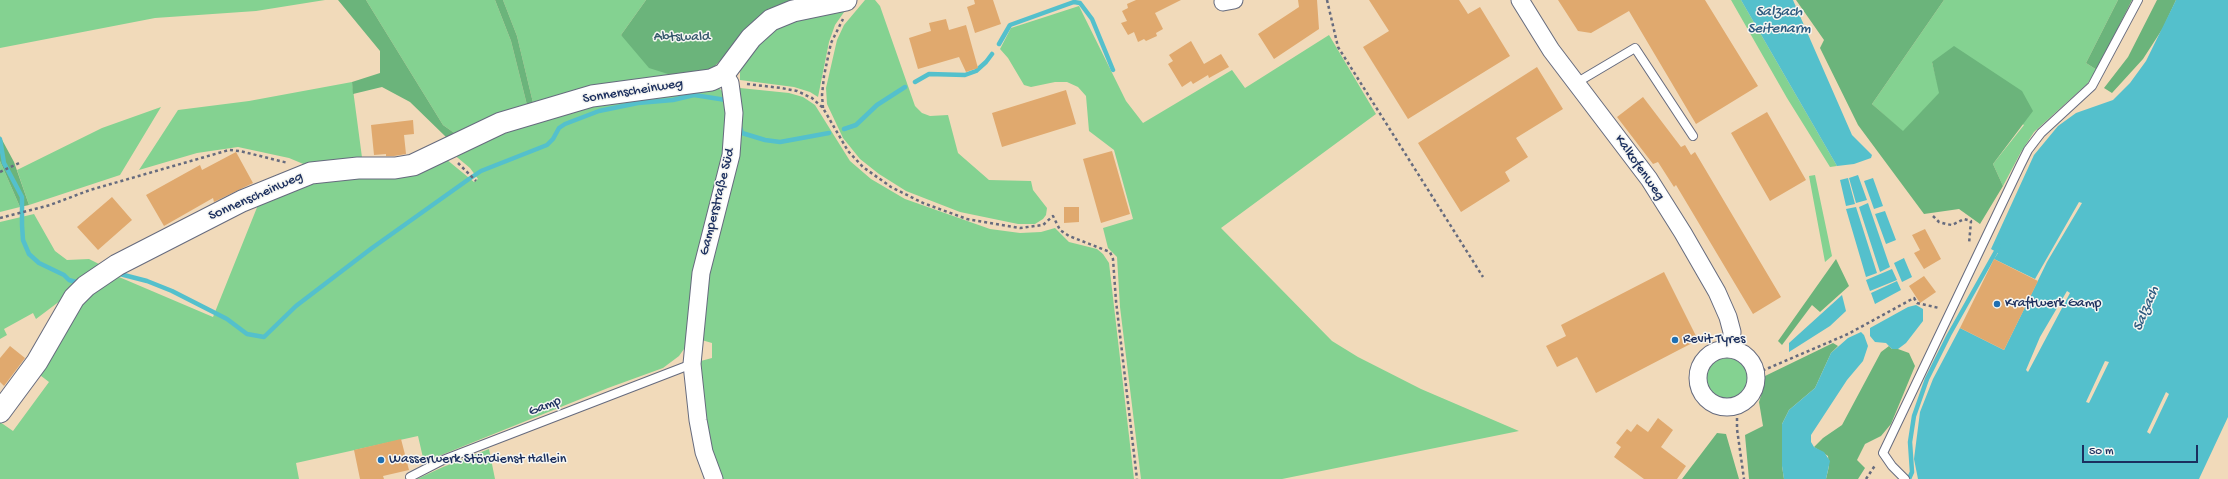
<!DOCTYPE html>
<html>
<head>
<meta charset="utf-8">
<style>
	body { margin:0 }
	#map { position:relative; width:2228px; height:479px; overflow:hidden; background:#f1daba; font-family:"Gochi Hand",sans-serif }
	canvas { display:block }
	.scale { position:absolute; left:2082px; top:445px; width:116px; height:18px; box-sizing:border-box; border:2px solid #1b2f5e; border-top:0; padding-left:5px; font-size:12px; line-height:14px; white-space:nowrap; color:#1b2f5e; -webkit-text-stroke:3px #f6f6f2; paint-order:stroke }
</style>
</head>
<body>
<div id="map">
<canvas width="2228" height="479"></canvas>
<div class="scale">50 m</div>
</div>
<script>
const c = document.querySelector('canvas').getContext('2d');
c.lineJoin = 'round';
function paint(path, color) { c.fillStyle = color; c.fill(path, 'evenodd'); }
const poly = rows => new Path2D(rows.map(r => 'M' + r).join(''));
function stroke(path, color, width, dash) { c.strokeStyle = color; c.lineWidth = width; c.lineCap = dash ? 'butt' : 'round'; c.setLineDash(dash || []); c.stroke(path); }
function drawText(font, color, halo, rows, align = 'center') {
  c.font = font + ' "Gochi Hand",sans-serif'; c.lineWidth = 3; c.setLineDash([]); c.textBaseline = 'middle'; c.strokeStyle = halo; c.fillStyle = color; for (const [text, x, y, turn = 0] of rows) {
    c.save(); c.translate(x, y); c.rotate((+turn || 0) * Math.PI / 180); c.textAlign = isNaN(turn) ? turn : align; if (halo) c.strokeText(text, 0, 0); c.fillText(text, 0, 0); c.restore();
  }
}
paint(poly([
	[0,0,325,0,256,11,155,18,0,48],
	[366,0,495,0,511,41,528,109,460,137,443,125],
	[503,0,646,0,621,35,687,80,534,107,517,36],
	[865,0,875,0,880,6,915,106,922,113,930,116,948,115,958,153,989,180,1031,181,1033,190,1047,208,1046,215,1043,219,1035,224,1018,224,960,212,906,191,879,174,860,159,843,138,827,104,826,88,837,40,844,25],
	[1731,0,1741,0,1837,166,1830,167,1787,98],
	[1944,0,2118,0,2086,63,2097,70,2087,84,2034,132,2021,152,2003,186,1993,164,2024,125,1932,62,1940,93,1903,132,1872,104],
	[849,5,835,25,829,42,818,97,810,92,794,87,740,80,740,72,744,60,767,28],
	[1079,6,1126,101,1143,123,1232,70,1245,88,1329,35,1376,114,1221,228,1332,341,1358,357,1421,389,1519,431,1282,479,1141,479,1120,307,1117,257,1108,248,1103,228,1133,219,1114,150,1089,131,1086,96,1078,87,1067,82,1055,82,1031,87,1024,85,1008,58,1000,49,1011,28],
	[352,82,363,165,313,168,289,158,238,147,197,153,139,170,178,110,249,101],
	[710,86,720,89,727,96,730,133,689,342,679,356,663,368,608,388,424,462,418,436,296,463,299,479,0,479,0,422,13,431,49,382,36,372,69,315,112,274,213,317,260,200,285,187,446,159,474,182,478,179,470,168,452,153,544,114],
	[740,88,789,93,803,97,815,105,850,161,871,179,905,199,990,229,1020,233,1041,232,1055,228,1069,242,1097,249,1103,254,1109,263,1134,479,718,479,705,435,697,362,712,358,712,343,698,339,703,288,740,116],
	[161,107,120,175,29,205,17,170,102,128],
	[0,161,20,207,0,212],
	[1815,175,1832,256,1825,262,1809,176],
	[34,214,55,251,67,260,89,259,105,267,36,319,33,313,4,329,7,335,0,339,0,222],
	'1706 379a21 21 0 1 1 42 0a21 21 0 1 1-42 0Z',
	[489,449,495,479,417,479,443,467]
]), '#84d291');
paint(poly([
	[338,0,366,0,443,125,460,137,446,137,410,102,382,87,353,94,352,82,380,73,380,51],
	[495,0,503,0,517,36,534,107,528,109,511,41],
	[646,0,801,0,768,9,715,66,687,80,649,68,621,35],
	[1796,0,1944,0,1872,104,1903,131,1939,93,1932,62,1954,46,2022,91,2033,111,1993,164,2003,186,1980,224,1959,209,1924,214,1858,125,1820,48,1824,40],
	[2118,0,2132,0,2097,70,2086,63],
	[2157,0,2176,0,2163,28,2143,59,2112,93,2104,88,2128,57],
	[0,136,14,162,29,205,20,207,0,161],
	[1836,259,1849,286,1820,312,1812,305,1782,345,1778,341],
	[1833,343,1838,346,1831,353,1815,388,1789,410,1782,424,1782,466,1784,479,1749,479,1745,435,1763,426,1759,402,1764,386,1765,376],
	[1889,346,1892,349,1898,349,1909,353,1915,366,1891,424,1881,436,1865,444,1857,460,1865,468,1858,479,1826,479,1829,466,1828,456,1814,447,1823,438,1842,425,1881,352],
	[1717,433,1726,434,1739,479,1682,479]
]), '#6bb47b');
paint(poly([
	[1741,0,1793,0,1852,135,1872,155,1871,158,1854,164,1837,166],
	[2176,0,2228,0,2228,417,2199,479,1918,479,1914,459,1920,412,1933,379,1960,328,2004,350,2047,262,2082,203,2079,202,2035,279,1994,259,1998,253,1991,249,2034,155,2058,126,2076,113,2113,100,2130,83,2146,61],
	[2067,291,2070,293,2028,372,2026,370,2040,337],
	[2105,361,2109,362,2089,403,2086,402],
	[2166,392,2169,394,2150,434,2147,432],
	[1858,175,1867,200,1856,203,1849,178],
	[1848,178,1855,204,1846,206,1840,180],
	[1873,178,1883,206,1874,209,1864,181],
	[1868,203,1890,267,1880,272,1859,207],
	[1856,207,1877,273,1866,277,1846,209],
	[1885,211,1896,240,1886,244,1875,214],
	[1904,258,1912,277,1902,282,1894,263],
	[1892,269,1897,280,1870,291,1866,280],
	[1897,281,1901,290,1875,304,1871,293],
	[1842,295,1846,311,1830,326,1789,352,1789,343],
	[1916,305,1923,309,1923,321,1906,343,1898,349,1892,349,1886,343,1875,342,1870,336,1870,328,1908,307],
	[1861,332,1864,335,1868,346,1863,361,1847,380,1811,435,1811,442,1814,447,1824,452,1830,461,1826,479,1784,479,1782,466,1782,424,1789,410,1815,388,1831,353,1848,338]
]), '#54c0cc');
stroke(poly([
	[999,44,1010,25,1074,2,1080,3,1092,19,1113,70],
	[915,82,929,74,965,75,976,71,986,62,992,54],
	[740,127,742,133,765,140,780,142,829,133],
	[844,129,856,125,877,105,905,87],
	[0,139,4,163,22,197,22,225,23,240,29,254,39,263,64,275,69,280,76,282,81,280],
	[116,273,147,281,172,291,227,319,247,334,264,337,296,306,372,248,469,179,481,171,547,145,553,139,559,128,565,124,599,111,638,103,673,100,694,95,726,100],
	[1909,479,1912,472,1910,442,1914,416,1927,379,1949,335,1999,246]
]), '#54c0cc', 4.5);
paint(poly([
	[974,0,993,0,1001,24,975,33,967,7,975,4],
	[1136,0,1181,0,1155,13,1163,29,1156,33,1157,36,1146,41,1144,39,1138,42,1134,32,1128,35,1121,23,1127,21,1122,11,1128,8,1127,4],
	[1298,0,1317,0,1319,29,1274,59,1258,34,1299,7],
	[1369,0,1459,0,1468,14,1480,7,1510,56,1408,119,1363,47,1389,31],
	[1558,0,1705,0,1758,86,1696,124,1629,11,1591,33,1578,31],
	[946,19,949,30,966,25,978,68,966,72,959,57,918,69,909,38,931,31,929,23],
	[1191,41,1204,64,1221,54,1229,67,1209,78,1208,75,1193,84,1191,81,1182,87,1168,64,1173,61,1169,55],
	[1537,67,1563,109,1516,138,1528,157,1505,172,1510,181,1461,212,1418,143],
	[1066,90,1076,124,1002,147,992,113],
	[1643,97,1681,147,1685,145,1691,155,1695,152,1781,297,1753,314,1676,185,1674,187,1658,162,1653,164,1617,117],
	[1767,112,1806,180,1770,201,1731,133],
	[413,120,414,134,404,135,406,154,394,156,386,156,386,154,374,155,371,125],
	[1112,151,1130,214,1101,223,1083,159],
	[236,152,253,183,214,202,213,198,164,226,146,195,200,165,202,170],
	[112,197,132,220,98,250,77,227],
	[1064,207,1079,207,1079,222,1064,223],
	[1925,229,1941,259,1924,269,1914,253,1920,250,1912,235],
	[1994,259,2038,281,2004,350,1960,328],
	[1664,272,1698,340,1596,393,1577,357,1557,367,1546,346,1566,336,1561,325],
	[1924,276,1936,292,1920,303,1909,286],
	[10,346,25,358,4,386,0,382,0,358],
	[1658,418,1673,430,1661,447,1686,466,1677,479,1644,479,1614,457,1621,447,1616,443,1627,429,1631,432,1637,424,1648,432],
	[401,439,409,470,383,476,384,479,360,479,354,450]
]), '#e0a96e');
const service = poly([
	[1576,83,1635,48,1693,136],
	[410,477,443,460,692,364],
	[1905,479,1892,466,1883,453,2020,166,2028,150,2041,133,2092,86,2138,0]
]);
const minor = poly([
	[1520,0,1551,50,1649,179,1683,233,1717,292,1728,317,1732,332,1731,348],
	[1223,2,1234,0],
	'1698 378a29 29 0 1 1 58 0a29 29 0 1 1-58 0Z',
	[714,479,704,452,698,420,692,364,701,273,731,155,734,113,730,83,724,74]
]);
const tertiary = poly([
	[0,412,37,362,74,298,86,286,117,265,242,201,311,173,358,168,395,168,413,165,501,123,592,96,711,80,724,74,751,38,771,20,793,11,846,0]
]);
stroke(service, '#666b7e', 10);
stroke(minor, '#666b7e', 19);
stroke(tertiary, '#666b7e', 23);
stroke(poly([
	[1327,0,1338,47,1483,277],
	[747,84,781,88,797,91,812,98,823,108,848,151,863,167,891,187,923,203,967,219,1020,228,1043,225,1053,216,1060,230,1069,236,1110,252,1113,259,1116,301,1137,479],
	[823,108,822,95,824,76,831,43,843,19],
	[458,163,476,181],
	[0,172,19,163],
	[1933,216,1939,222,1946,224,1952,225,1964,219,1971,221,1969,244],
	[0,218,50,205,90,190,229,150,240,151,288,163],
	[1757,373,1848,334,1914,298,1917,303,1939,308],
	[1737,406,1737,429,1744,479],
	[1866,479,1876,464]
]), '#666b7e', 2.5, [3, 3]);
stroke(service, '#fff', 8);
stroke(minor, '#fff', 17);
stroke(tertiary, '#fff', 21);
for (const [x, y, r, color] of [
	[1997,304,4,"#1f6fb2"],
	[1675,340,4,"#1f6fb2"],
	[381,460,4,"#1f6fb2"]
]) { const dot = new Path2D(); dot.arc(x, y, r, 0, 2 * Math.PI); c.fillStyle = color; c.fill(dot); stroke(dot, '#f6f6f2', 1.5); }
drawText('14px', '#35586b', '#f6f6f2', [
	["Abtswald",682,38]
]);
drawText('14px', '#1b2f5e', '#f6f6f2', [
	["Sonnenscheinweg",633,92,-9],
	["Kalkofenweg",1639,168,55],
	["Sonnenscheinweg",256,197,-24],
	["Gamperstraße Süd",718,202,-76],
	["Gamp",545,407,-21]
]);
drawText('14px', '#1b2f5e', '#f6f6f2', [
	["Kraftwerk Gamp",2005,304],
	["Revit Tyres",1683,340],
	["Wasserwerk Stördienst Hallein",389,460]
], 'left');
drawText('italic 15px', '#2c5a7f', '#f6f6f2', [
	["Salzach",1779,13],
	["Seitenarm",1779,30],
	["Salzach",2147,309,-67]
]);
</script>
</body>
</html>
